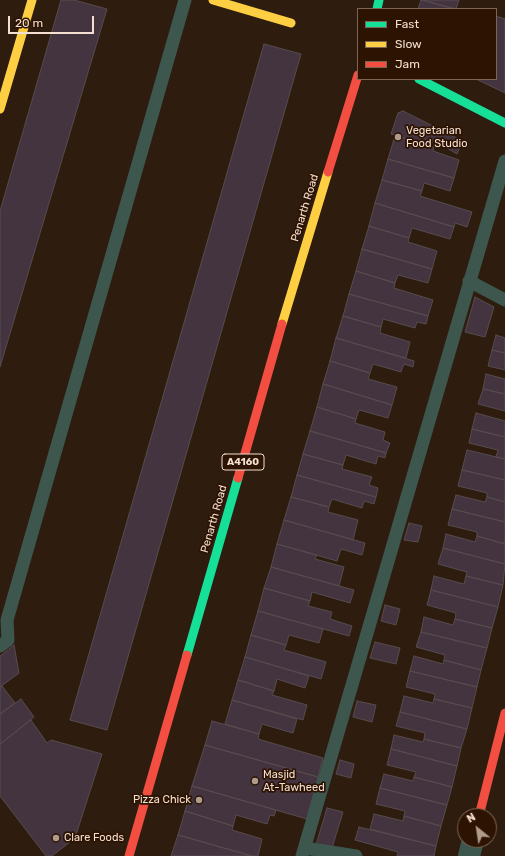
<!DOCTYPE html>
<html>
<head>
<meta charset="utf-8">
<style>
	body { margin:0 }
	#map { position:relative; width:505px; height:856px; overflow:hidden; background:#2e1c0e; font-family:Rubik,sans-serif }
	canvas { display:block }
	.legend { position:absolute; left:357px; top:8px; width:140px; height:72px; box-sizing:border-box; background:#2c1302; border:1px solid #7c6554; margin:0; padding:5px 7px; list-style:none; font-size:12px; color:#f5dfd0 }
	.legend li { display:flex; align-items:center; gap:8px; height:20px }
	.legend b { width:20px; border:1px solid #7c6554 }
	.north { position:absolute; left:457px; top:808px; width:40px; height:40px; box-sizing:border-box; background:#2c1302; border:1px solid #7c6554; border-radius:50%; rotate:330deg; font-size:11px; font-weight:700; line-height:16px; text-align:center; color:#f5dfd0 }
	.north::after { content:''; display:block; margin:auto; width:14px; height:18px; background:#af9b8c; clip-path:polygon(50% 0,100% 100%,50% 72%,0 100%) }
	.scale { position:absolute; left:8px; top:16px; width:86px; height:18px; box-sizing:border-box; border:2px solid #f5dfd0; border-top:0; padding-left:5px; font-size:12px; line-height:14px; white-space:nowrap; color:#f5dfd0; -webkit-text-stroke:3px #2c1302; paint-order:stroke }
</style>
</head>
<body>
<div id="map">
<canvas width="505" height="856"></canvas>
<ul class="legend">
<li><b style="height:5px;background:#16e098"></b>Fast</li>
<li><b style="height:5px;background:#ffcf43"></b>Slow</li>
<li><b style="height:5px;background:#f24e42"></b>Jam</li>
</ul>
<div class="north">N</div>
<div class="scale">20 m</div>
</div>
<script>
const c = document.querySelector('canvas').getContext('2d');
c.lineJoin = 'round';
function paint(path, color) { c.fillStyle = color; c.fill(path, 'evenodd'); }
const poly = rows => new Path2D(rows.map(r => 'M' + r).join(''));
function stroke(path, color, width, dash) { c.strokeStyle = color; c.lineWidth = width; c.lineCap = dash ? 'butt' : 'round'; c.setLineDash(dash || []); c.stroke(path); }
function drawText(font, color, halo, rows, align = 'center') {
  c.font = font + ' Rubik,sans-serif'; c.lineWidth = 3.5; c.setLineDash([]); c.textBaseline = 'middle'; c.strokeStyle = halo; c.fillStyle = color; for (const [text, x, y, turn = 0] of rows) {
    c.save(); c.translate(x, y); c.rotate((+turn || 0) * Math.PI / 180); c.textAlign = isNaN(turn) ? turn : align; if (halo) c.strokeText(text, 0, 0); c.fillText(text, 0, 0); c.restore();
  }
}
const building = poly([
	[61,0,74,0,107,9,0,367,0,211,61,0],
	[421,0,422,0,454,9,418,9,421,0],
	[422,0,459,0,456,9,422,0],
	[496,16,505,19,505,93,476,79,496,79,496,16],
	[264,44,301,54,107,730,70,720,264,44],
	[403,111,463,141,457,154,433,140,431,146,391,134,398,113,403,111],
	[395,136,434,147,433,151,459,160,454,178,388,159,395,136],
	[388,159,454,178,450,191,424,183,422,191,382,180,388,159],
	[382,180,422,191,420,196,472,212,467,227,455,223,454,227,375,203,382,180],
	[375,203,454,227,450,239,412,228,409,238,369,226,375,203],
	[369,226,409,238,408,242,437,251,432,269,362,249,369,226],
	[362,249,432,269,428,283,398,275,395,283,356,271,362,249],
	[356,271,395,283,394,288,433,300,428,316,349,294,356,271],
	[349,294,428,316,426,324,417,322,415,328,383,319,381,327,343,316,349,294],
	[475,297,494,307,485,337,465,332,475,297],
	[343,316,381,327,380,333,410,342,406,358,336,338,343,316],
	[496,335,505,338,505,353,492,350,496,335],
	[336,338,414,361,413,367,404,364,401,372,373,364,370,373,330,361,336,338],
	[492,350,505,353,505,370,488,366,492,350],
	[330,361,370,373,368,379,397,387,392,405,323,384,330,361],
	[486,374,505,379,505,394,483,389,486,374],
	[323,384,392,405,388,418,359,410,356,419,317,407,323,384],
	[483,389,505,394,505,411,478,404,483,389],
	[317,407,356,419,355,423,385,432,383,440,390,443,386,453,310,431,317,407],
	[476,413,505,421,505,437,472,429,476,413],
	[472,429,505,437,505,459,496,457,498,450,469,443,472,429],
	[310,431,386,453,385,458,378,456,376,464,346,455,343,465,303,454,310,431],
	[467,450,505,459,505,480,462,470,467,450],
	[303,454,343,465,342,469,372,477,369,485,378,488,376,497,297,475,303,454],
	[462,470,505,480,505,502,487,497,487,493,458,486,462,470],
	[297,475,376,497,374,504,364,501,362,508,332,499,329,507,291,497,297,475],
	[456,495,485,502,487,497,505,502,505,522,452,509,456,495],
	[291,497,329,507,328,512,358,520,353,540,284,520,291,497],
	[452,509,505,522,505,544,477,536,477,532,448,525,452,509],
	[284,520,365,543,362,555,341,549,337,561,277,544,284,520],
	[409,523,422,526,418,542,404,540,409,523],
	[446,534,475,542,477,536,505,544,505,564,443,548,446,534],
	[277,544,317,555,315,559,344,567,339,586,271,567,277,544],
	[443,548,505,564,503,585,466,576,467,572,438,564,443,548],
	[271,567,354,590,350,603,312,592,310,601,264,588,271,567],
	[434,576,464,584,466,576,503,585,498,607,431,590,434,576],
	[264,588,310,601,308,606,332,612,330,619,352,626,349,636,258,611,264,588],
	[431,590,498,607,492,628,455,619,456,613,427,605,431,590],
	[385,605,400,609,396,625,381,621,385,605],
	[258,611,323,629,319,643,289,635,286,645,251,635,258,611],
	[424,617,453,625,455,619,492,628,487,648,421,632,424,617],
	[421,632,487,648,481,670,444,660,445,655,416,647,421,632],
	[251,635,286,645,284,650,326,662,321,679,245,657,251,635],
	[375,642,400,648,396,664,370,658,375,642],
	[14,645,19,673,0,687,0,656,14,645],
	[414,656,443,664,444,660,481,670,477,687,410,671,414,656],
	[245,657,309,676,305,688,277,679,274,691,238,680,245,657],
	[410,671,477,687,472,708,434,699,435,694,406,687,410,671],
	[238,680,274,691,272,695,307,705,303,720,232,700,238,680],
	[2,686,15,703,0,714,0,687,2,686],
	[404,696,433,703,434,699,472,708,467,729,400,712,404,696],
	[21,699,34,717,0,744,0,714,21,699],
	[232,700,297,719,293,733,262,724,259,734,225,724,232,700],
	[357,701,376,705,372,722,353,717,357,701],
	[400,712,467,729,461,748,424,739,425,733,396,726,400,712],
	[31,720,47,743,51,740,102,754,75,838,52,856,46,856,0,796,0,744,31,720],
	[212,721,259,734,258,739,323,758,318,777,205,745,212,721],
	[394,735,423,742,424,739,461,748,457,766,391,749,394,735],
	[205,745,318,777,307,819,192,786,205,745],
	[391,749,457,766,452,787,414,777,416,772,387,765,391,749],
	[340,760,354,764,351,778,336,774,340,760],
	[384,774,413,781,414,777,452,787,447,805,380,788,384,774],
	[192,786,276,810,274,816,270,815,267,824,236,815,233,826,185,811,192,786],
	[380,788,447,805,441,826,404,816,405,811,376,804,380,788],
	[327,808,343,812,332,848,316,845,327,808],
	[185,811,233,826,232,830,262,839,258,856,252,856,178,835,185,811],
	[374,814,403,821,404,816,441,826,436,846,370,829,374,814],
	[359,827,436,846,434,856,397,856,398,852,355,840,359,827],
	[178,835,252,856,171,856,178,835]
]);
paint(building, '#443440');
stroke(building, '#564c4e', 1);
stroke(poly([
	[469,281,505,300],
	[0,646,8,640,7,620,185,0],
	[305,848,356,856],
	[302,856,505,161]
]), '#3d574f', 13);
stroke(poly([
	[469,856,473,840]
]), '#3d574f', 22);
stroke(poly([
	[377,9,379,0],
	[419,79,505,123],
	[187,655,238,478]
]), '#16e098', 9);
stroke(poly([
	[213,0,291,23],
	[0,109,32,0],
	[282,324,328,172]
]), '#ffcf43', 9);
stroke(poly([
	[328,172,358,75],
	[238,478,282,324],
	[479,816,505,713],
	[129,856,187,655]
]), '#f24e42', 9);
for (const [x, y, r, color] of [
	[398,137,4,"#af9b8c"],
	[255,781,4,"#af9b8c"],
	[199,800,4,"#af9b8c"],
	[56,838,4,"#af9b8c"]
]) { const dot = new Path2D(); dot.arc(x, y, r, 0, 2 * Math.PI); c.fillStyle = color; c.fill(dot); stroke(dot, '#2c1302', 1.5); }
for (const [x, y, w] of [
	[243,462,42]
]) { const box = new Path2D(); box.roundRect(x - w / 2, y - 8, w, 16, 3); c.fillStyle = '#2c1302'; c.fill(box); stroke(box, '#f5dfd0', 1); }
drawText('bold 10px', '#f5dfd0', null, [
	["A4160",243,462]
]);
drawText('11px', '#f5dfd0', '#2c1302', [
	["Vegetarian",406,131],
	["Food Studio",406,144],
	["Masjid",263,775],
	["At-Tawheed",263,788],
	["Pizza Chick",191,800,"right"],
	["Clare Foods",64,838]
], 'left');
drawText('11px', '#f5dfd0', '#2c1302', [
	["Penarth Road",305,208,-73],
	["Penarth Road",214,519,-74]
]);
</script>
</body>
</html>
